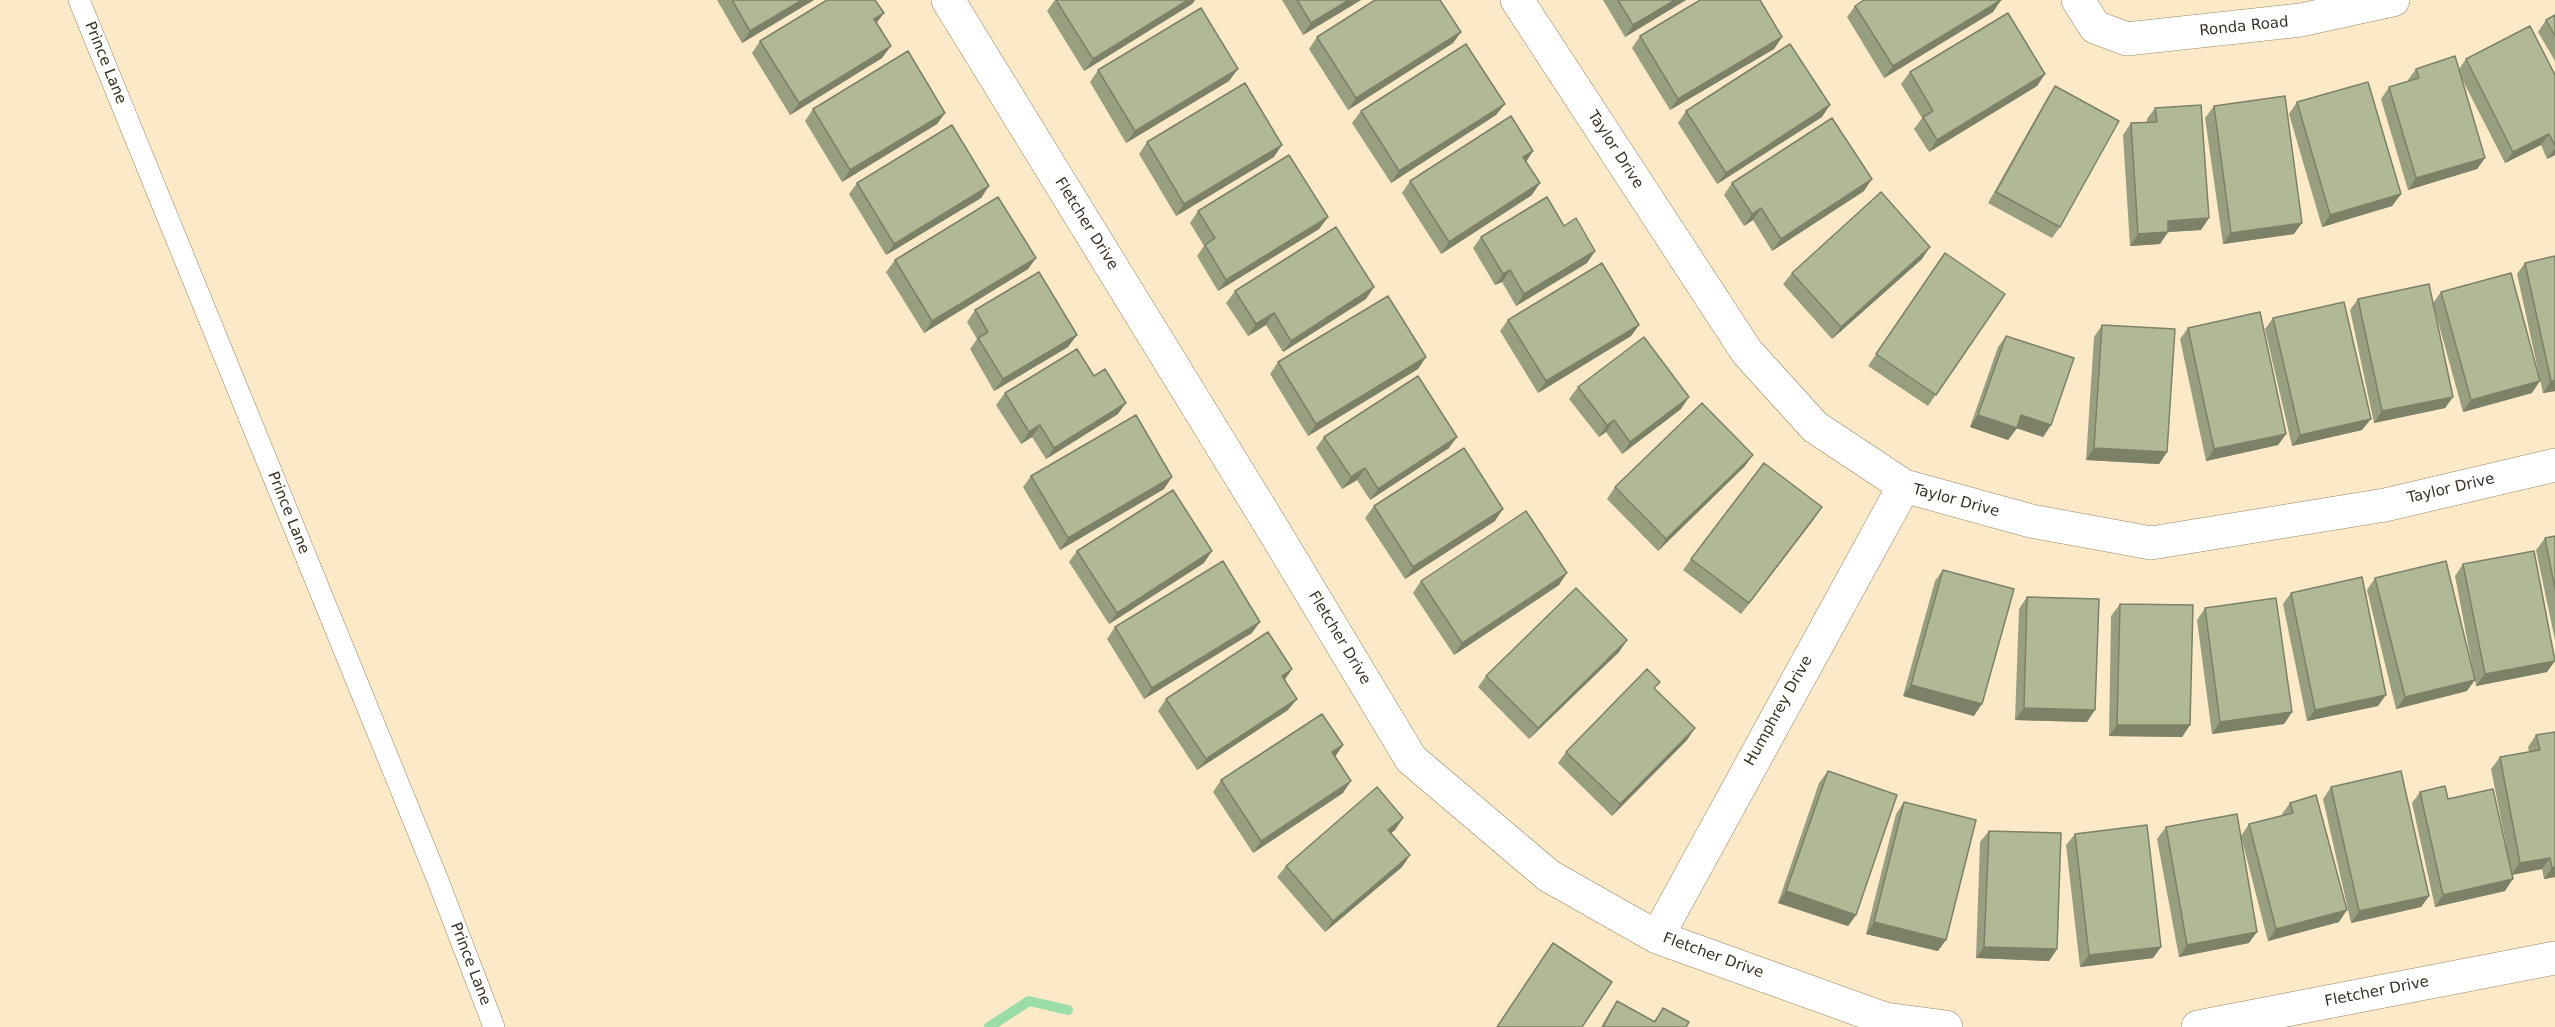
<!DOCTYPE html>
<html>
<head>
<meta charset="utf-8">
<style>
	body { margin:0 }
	canvas { display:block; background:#fbe9c7 }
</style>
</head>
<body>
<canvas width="2555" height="1027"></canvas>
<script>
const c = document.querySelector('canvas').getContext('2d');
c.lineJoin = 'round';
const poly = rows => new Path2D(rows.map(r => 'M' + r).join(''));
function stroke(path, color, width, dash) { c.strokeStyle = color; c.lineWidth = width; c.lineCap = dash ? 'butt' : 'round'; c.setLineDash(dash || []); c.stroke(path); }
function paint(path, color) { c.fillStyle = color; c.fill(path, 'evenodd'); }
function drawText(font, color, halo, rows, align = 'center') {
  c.font = font + ' "DejaVu Sans",sans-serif'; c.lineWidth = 5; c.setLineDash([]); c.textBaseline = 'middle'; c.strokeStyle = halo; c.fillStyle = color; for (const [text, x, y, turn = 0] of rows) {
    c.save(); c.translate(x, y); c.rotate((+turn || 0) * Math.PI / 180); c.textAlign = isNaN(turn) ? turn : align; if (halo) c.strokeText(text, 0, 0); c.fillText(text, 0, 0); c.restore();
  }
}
stroke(poly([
	[989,1027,1029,1001,1068,1010]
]), '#9bdda8', 10);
const lane = poly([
	[79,0,437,878,494,1027]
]);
const street = poly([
	[948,0,1271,526,1411,759,1549,876,1657,937,1885,1019,1946,1027],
	[1517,0,1747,352,1815,427,1904,486,2031,521,2151,543,2385,505,2555,465],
	[2078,0,2095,27,2127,39,2301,20,2393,0],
	[1657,937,1904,486],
	[2198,1027,2555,958]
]);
stroke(lane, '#978767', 22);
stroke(street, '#978767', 34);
stroke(lane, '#fff', 21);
stroke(street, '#fff', 33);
paint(poly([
	[717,0,814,0,742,43],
	[1055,0,1195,0,1192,4,1084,71,1047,11],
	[1282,0,1361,0,1303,35],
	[1603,0,1686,0,1625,37],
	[2001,0,1993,12,1884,78,1847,17,1855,6],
	[2555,15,2555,61,2538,32,2546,20],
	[877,23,882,58,790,115,752,53,760,41],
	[1461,32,1453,43,1348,110,1309,49,1317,37],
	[1640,36,1782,37,1774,49,1670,110,1632,48],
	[2466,59,2555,75,2555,155,2547,159,2541,145,2505,163,2461,77,2485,158,2477,169,2408,190,2381,99,2389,87,2408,82,2408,80,2416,69,2459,69],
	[1098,70,1229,81,1126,143,1090,82],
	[1910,72,2045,74,2037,86,1929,152,1914,129,1922,118,1901,84],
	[2055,86,2060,227,2052,238,1988,203,2047,98],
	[2297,102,2401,194,2392,206,2322,227,2289,114],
	[2214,106,2294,234,2223,244,2205,118],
	[2155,108,2201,230,2168,232,2160,244,2130,246,2123,135,2131,123,2147,122,2147,119],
	[813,109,945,113,937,124,842,182,805,121],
	[1361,111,1496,115,1391,183,1352,123],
	[1686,111,1822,117,1717,184,1678,123],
	[1147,142,1274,157,1176,216,1139,154],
	[1533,151,1526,162,1532,195,1441,254,1402,193,1410,181],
	[857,183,989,186,981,198,886,255,849,194],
	[1732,183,1864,191,1772,251,1753,220,1744,226,1724,195],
	[1198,211,1328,217,1319,229,1218,291,1197,256,1204,246,1190,223],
	[1564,226,1595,251,1587,263,1516,306,1502,282,1495,285,1473,248,1481,237],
	[1945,253,2005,294,1928,406,1868,366],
	[2555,256,2555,391,2543,393,2517,274,2525,263],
	[1036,258,1028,269,924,333,886,272,895,260],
	[1922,259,1832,339,1783,284,1792,273],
	[1235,291,1366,299,1283,352,1266,325,1248,336,1226,303],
	[2441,292,2532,393,2463,412,2434,307,2453,397,2445,408,2374,423,2350,310,2358,299,2433,303],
	[975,310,1068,347,994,391,970,349,977,339,967,322],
	[2273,318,2362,430,2292,446,2265,329],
	[1508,320,1639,325,1631,336,1538,393,1500,331],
	[2102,325,2167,452,2159,464,2086,460,2094,337],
	[2188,328,2286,434,2278,445,2206,461,2180,339],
	[2006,336,2051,425,2043,437,2017,428,2008,440,1970,427,1998,347],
	[1426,357,1418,369,1308,436,1270,374,1278,362],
	[1578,387,1681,409,1622,454,1606,432,1599,437,1569,399],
	[1005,393,1118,414,1046,459,1032,437,1021,444,996,405],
	[1324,437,1449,448,1370,500,1357,480,1342,489,1316,448],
	[1753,455,1744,467,1658,551,1607,499,1615,487],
	[1031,476,1164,489,1060,550,1023,487],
	[1374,506,1495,521,1405,579,1365,518],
	[1814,519,1741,614,1683,570,1691,559],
	[2555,536,2555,640,2536,550,2545,538],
	[1077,551,1204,563,1109,624,1069,562],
	[2463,564,2547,672,2476,686,2455,576],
	[1943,570,1974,716,1903,696,1935,581],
	[2375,578,2467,691,2396,709,2367,590],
	[1421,581,1559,585,1454,655,1413,593],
	[2291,593,2378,706,2307,721,2283,604],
	[2027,597,2087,722,2015,720,2019,609],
	[2120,604,2190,725,2182,737,2109,736,2111,616],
	[2205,608,2292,712,2284,724,2212,734,2197,620],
	[1115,627,1252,633,1144,699,1107,639],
	[1627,640,1619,652,1529,739,1478,687,1486,676],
	[1292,669,1284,680,1288,710,1197,770,1158,711,1166,699],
	[1655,689,1687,740,1612,816,1558,763,1566,752],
	[2555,732,2555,877,2544,879,2542,869,2512,875,2505,891,2435,907,2412,803,2420,792,2448,799,2506,844,2491,769,2500,757,2529,752,2528,747,2536,735],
	[1343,745,1335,756,1343,793,1253,853,1213,792,1221,780],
	[1828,771,1856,915,1848,926,1778,903,1819,783],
	[2331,787,2429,896,2421,907,2351,923,2323,799],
	[1904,802,1938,951,1866,934,1896,814],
	[2290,803,2339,922,2268,941,2241,836,2249,824,2282,815,2282,814],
	[1403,818,1395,830,1391,833,1410,855,1402,867,1325,932,1277,877,1286,866],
	[2166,827,2249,943,2179,957,2157,839],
	[1989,831,2057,949,2049,961,1976,958,1980,842],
	[2075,834,2161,947,2153,958,2080,967,2066,845],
	[1617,1001,1654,1021,1663,1008,1686,1027,1601,1027,1609,1013]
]), '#989e80');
paint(poly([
	[802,0,814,0,742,43,750,31],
	[1188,0,1195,0,1192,4,1084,71,1093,59],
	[1349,0,1361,0,1303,35,1311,23],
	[1675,0,1686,0,1625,37,1633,25],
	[2001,0,1993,12,1884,78,1893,66],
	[884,13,875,25,874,19],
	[1461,32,1453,43,1348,110,1356,98],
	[1782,37,1774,49,1670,110,1678,99],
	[891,46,882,58,790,115,799,103],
	[1238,69,1229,81,1126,143,1135,131],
	[2045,74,2037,86,1929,152,1937,140],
	[1505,104,1496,115,1391,183,1399,171],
	[1830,105,1822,117,1717,184,1726,173],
	[945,113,937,124,842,182,850,170],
	[2549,134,2541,145,2505,163,2513,152],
	[1282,145,1274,157,1176,216,1184,204],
	[2555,148,2555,155,2547,159],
	[1533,151,1525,163,1523,157],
	[2485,158,2477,169,2408,190,2416,178],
	[1872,179,1864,191,1772,251,1781,239],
	[1540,183,1532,195,1441,254,1449,242],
	[989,186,981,198,886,255,894,244],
	[2401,194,2392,206,2322,227,2330,215],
	[1761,208,1753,220,1744,226,1752,214],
	[1328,217,1319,229,1218,291,1226,280],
	[2209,218,2201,230,2168,232,2160,244,2130,246,2138,234,2168,221],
	[2302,223,2294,234,2223,244,2231,233],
	[1930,247,1922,259,1832,339,1841,327],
	[1595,251,1587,263,1516,306,1524,294],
	[1036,258,1028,269,924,333,932,321],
	[1510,270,1502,282,1495,285,1503,274],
	[1374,287,1366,299,1283,352,1291,341],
	[1274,313,1266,325,1248,336,1256,324],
	[1639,325,1631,336,1538,393,1546,381],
	[1077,335,1068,347,994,391,1003,379],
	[1426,357,1418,369,1308,436,1316,424],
	[2540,381,2532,393,2463,412,2471,400],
	[2551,381,2555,381,2555,391,2543,393],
	[1689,397,1681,409,1622,454,1630,442],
	[2453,397,2445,408,2374,423,2382,411],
	[1126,403,1118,414,1046,459,1054,448],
	[1978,415,2017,428,2008,440,1970,427],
	[2021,415,2051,425,2043,437,2013,427],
	[2371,419,2362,430,2292,446,2300,435],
	[1614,420,1606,432,1599,437,1607,425],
	[1040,425,1032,437,1021,444,1029,432],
	[2286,434,2278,445,2206,461,2214,449],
	[1457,437,1449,448,1370,500,1378,489],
	[2094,448,2167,452,2159,464,2086,460],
	[1753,455,1744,467,1658,551,1666,539],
	[1365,468,1357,480,1342,489,1351,477],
	[1172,477,1164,489,1060,550,1068,538],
	[1822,507,1814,519,1741,614,1749,603],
	[1503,509,1495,521,1405,579,1413,567],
	[1212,551,1204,563,1109,624,1117,613],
	[1567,573,1559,585,1454,655,1462,643],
	[1260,622,1252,633,1144,699,1152,688],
	[1627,640,1619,652,1529,739,1538,728],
	[2555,661,2547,672,2476,686,2485,674],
	[1292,669,1284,681,1282,676],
	[2475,680,2467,691,2396,709,2405,697],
	[1911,685,1982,704,1974,716,1903,696],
	[2386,695,2378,706,2307,721,2315,710],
	[1297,699,1288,710,1197,770,1206,759],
	[2024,708,2095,710,2087,722,2015,720],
	[2292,712,2284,724,2212,734,2220,722],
	[2117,725,2190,725,2182,737,2109,736],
	[1695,728,1687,740,1612,816,1620,804],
	[1343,745,1335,757,1332,752],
	[1351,781,1343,793,1253,853,1261,841],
	[1403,818,1395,830,1380,842,1388,830],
	[1410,855,1402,867,1325,932,1333,921],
	[2550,858,2542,869,2511,875,2520,863],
	[2555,867,2555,877,2544,879,2552,868],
	[2513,879,2505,891,2435,907,2443,895],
	[1786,891,1856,915,1848,926,1778,903],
	[2429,896,2421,907,2351,923,2359,911],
	[2347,910,2339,922,2268,941,2276,929],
	[1874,922,1946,940,1938,951,1866,934],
	[2257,932,2249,943,2179,957,2187,945],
	[1984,947,2057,949,2049,961,1976,958],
	[2161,947,2153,958,2080,967,2089,955]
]), '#7c8168');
const building = poly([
	[732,0,802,0,750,31,732,0],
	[827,0,875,0,884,13,874,19,891,46,799,103,760,41,827,0],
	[1056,0,1188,0,1093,59,1056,0],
	[1297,0,1349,0,1311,23,1297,0],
	[1375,0,1440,0,1461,32,1356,98,1317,37,1375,0],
	[1618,0,1675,0,1633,25,1618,0],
	[1700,0,1760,0,1782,37,1678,99,1640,36,1700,0],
	[1864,0,2001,0,1893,66,1855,6,1864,0],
	[1201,8,1238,69,1135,131,1098,70,1201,8],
	[2008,13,2045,74,1937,140,1923,117,1933,111,1910,72,2008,13],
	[2555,15,2555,36,2546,20,2555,15],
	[2530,26,2555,75,2555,146,2549,134,2513,152,2466,59,2530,26],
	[1466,44,1505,104,1399,171,1361,111,1466,44],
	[1790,44,1830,105,1726,173,1686,111,1790,44],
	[908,51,945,113,850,170,813,109,908,51],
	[2455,56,2485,158,2416,178,2389,87,2419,78,2416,69,2455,56],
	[2368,82,2401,194,2330,215,2297,102,2368,82],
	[1245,83,1282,145,1184,204,1147,142,1245,83],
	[2055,86,2119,121,2060,227,1996,192,2055,86],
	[2285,96,2302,223,2231,233,2214,106,2285,96],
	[2201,105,2209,218,2168,221,2168,232,2138,234,2131,123,2157,122,2155,108,2201,105],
	[1511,116,1533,151,1523,157,1540,183,1449,242,1410,181,1511,116],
	[1832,118,1872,179,1781,239,1761,208,1752,214,1732,183,1832,118],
	[952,125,989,186,894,244,857,183,952,125],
	[1289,155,1328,217,1226,280,1205,245,1215,238,1198,211,1289,155],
	[1881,192,1930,247,1841,327,1792,273,1881,192],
	[998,197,1036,258,932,321,895,260,998,197],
	[1547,197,1564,226,1576,218,1595,251,1524,294,1510,270,1503,274,1481,237,1547,197],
	[1336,227,1374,287,1291,341,1274,313,1256,324,1235,291,1336,227],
	[1945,253,2005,294,1936,395,1876,354,1945,253],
	[2555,256,2555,381,2551,381,2525,263,2555,256],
	[1602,263,1639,325,1546,381,1508,320,1602,263],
	[1039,272,1077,335,1003,379,978,338,988,332,975,310,1039,272],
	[2511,273,2540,381,2471,400,2441,292,2511,273],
	[2429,284,2453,397,2382,411,2358,299,2429,284],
	[1388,296,1426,357,1316,424,1278,362,1388,296],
	[2344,302,2371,419,2300,435,2273,318,2344,302],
	[2260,312,2286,434,2214,449,2188,328,2260,312],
	[2102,325,2175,329,2167,452,2094,448,2102,325],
	[2006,336,2074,358,2051,425,2021,415,2017,428,1978,415,2006,336],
	[1644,337,1689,397,1630,442,1614,420,1607,425,1578,387,1644,337],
	[1077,349,1094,376,1105,369,1126,403,1054,448,1040,425,1029,432,1005,393,1077,349],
	[1418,376,1457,437,1378,489,1365,468,1351,477,1324,437,1418,376],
	[1702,403,1753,455,1666,539,1615,487,1702,403],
	[1136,415,1172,477,1068,538,1031,476,1136,415],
	[1464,448,1503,509,1413,567,1374,506,1464,448],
	[1764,463,1822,507,1749,603,1691,559,1764,463],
	[1173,490,1212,551,1117,613,1077,551,1173,490],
	[1526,511,1567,573,1462,643,1421,581,1526,511],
	[2555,536,2555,589,2545,538,2555,536],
	[2534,551,2555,661,2485,674,2463,564,2534,551],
	[1223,561,1260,622,1152,688,1115,627,1223,561],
	[2446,561,2475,680,2405,697,2375,578,2446,561],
	[1943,570,2014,589,1982,704,1911,685,1943,570],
	[2362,577,2386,695,2315,710,2291,593,2362,577],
	[1576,588,1627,640,1538,728,1486,676,1576,588],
	[2027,597,2099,599,2095,710,2024,708,2027,597],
	[2276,598,2292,712,2220,722,2205,608,2276,598],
	[2120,604,2193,605,2190,725,2117,725,2120,604],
	[1268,632,1292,669,1282,676,1297,699,1206,759,1166,699,1268,632],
	[1647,669,1660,682,1654,688,1695,728,1620,804,1566,752,1647,669],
	[1322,714,1343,745,1332,752,1351,781,1261,841,1221,780,1322,714],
	[2555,732,2555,867,2552,868,2550,858,2520,863,2500,757,2540,750,2536,735,2555,732],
	[1828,771,1897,795,1856,915,1786,891,1828,771],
	[2401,771,2429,896,2359,911,2331,787,2401,771],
	[2445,786,2448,799,2493,789,2513,879,2443,895,2420,792,2445,786],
	[1377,787,1403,818,1388,830,1410,855,1333,921,1286,866,1377,787],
	[2316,795,2347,910,2276,929,2249,824,2293,813,2290,803,2316,795],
	[1904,802,1976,820,1946,940,1874,922,1904,802],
	[2237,814,2257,932,2187,945,2166,827,2237,814],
	[2147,825,2161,947,2089,955,2075,834,2147,825],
	[1989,831,2061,833,2057,949,1984,947,1989,831],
	[1553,943,1612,982,1582,1027,1497,1027,1553,943],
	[1617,1001,1655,1022,1663,1008,1689,1022,1686,1027,1603,1027,1617,1001]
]);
paint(building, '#b1b895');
stroke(building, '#7c8168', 1.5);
drawText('15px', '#393225', '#fff', [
	["Ronda Road",2244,27,-6],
	["Prince Lane",105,63,68],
	["Taylor Drive",1615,150,57],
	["Fletcher Drive",1086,224,58],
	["Taylor Drive",2451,489,-13],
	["Taylor Drive",1956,501,15],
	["Prince Lane",288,513,68],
	["Fletcher Drive",1339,638,59],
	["Humphrey Drive",1779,711,-61],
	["Fletcher Drive",1713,956,20],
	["Prince Lane",470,964,69],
	["Fletcher Drive",2377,992,-11]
]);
</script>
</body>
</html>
